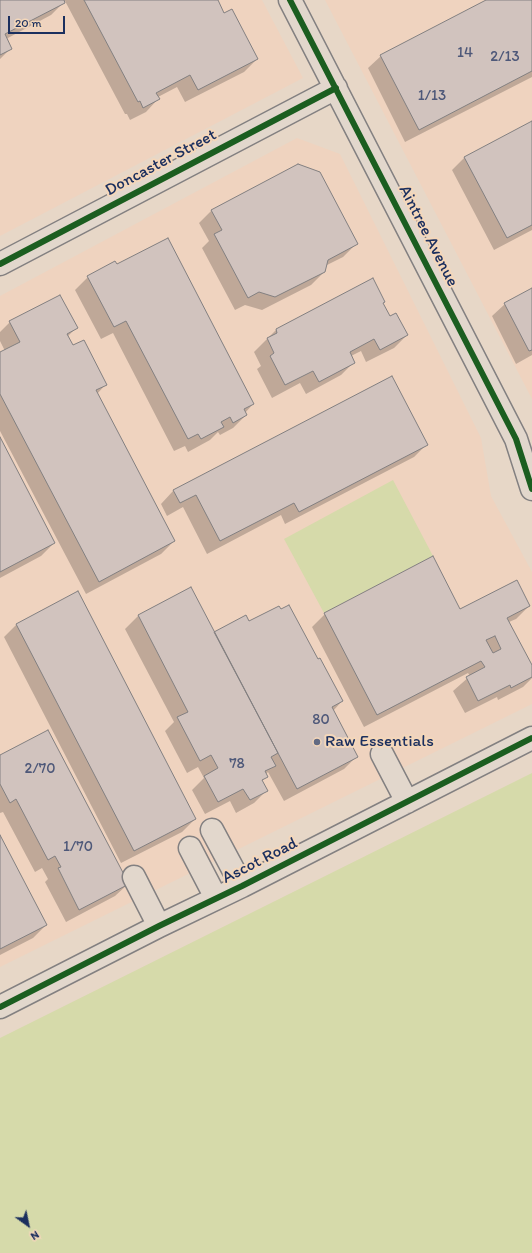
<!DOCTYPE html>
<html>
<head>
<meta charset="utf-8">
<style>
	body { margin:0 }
	#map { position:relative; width:532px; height:1253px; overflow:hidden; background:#e7d7c7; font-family:Itim,sans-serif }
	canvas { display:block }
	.north { position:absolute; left:8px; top:1205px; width:40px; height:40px; -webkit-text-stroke:3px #f4d7ba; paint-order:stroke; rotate:147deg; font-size:11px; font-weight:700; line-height:16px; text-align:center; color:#1b2f5e }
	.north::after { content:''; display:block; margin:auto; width:14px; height:18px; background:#1b2f5e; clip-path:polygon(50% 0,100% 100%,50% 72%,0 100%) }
	.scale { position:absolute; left:8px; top:16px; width:57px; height:18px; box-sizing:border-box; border:2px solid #1b2f5e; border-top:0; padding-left:5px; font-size:12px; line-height:14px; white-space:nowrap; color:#1b2f5e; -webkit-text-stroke:3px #f4d7ba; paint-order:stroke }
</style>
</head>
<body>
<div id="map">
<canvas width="532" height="1253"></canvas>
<div class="north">N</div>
<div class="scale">20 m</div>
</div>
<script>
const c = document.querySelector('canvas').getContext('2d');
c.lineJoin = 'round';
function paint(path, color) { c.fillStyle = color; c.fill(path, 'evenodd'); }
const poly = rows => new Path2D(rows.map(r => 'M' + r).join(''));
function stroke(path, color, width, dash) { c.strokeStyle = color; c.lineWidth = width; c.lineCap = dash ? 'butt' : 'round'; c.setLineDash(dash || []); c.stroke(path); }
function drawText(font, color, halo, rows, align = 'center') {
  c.font = font + ' Itim,sans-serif'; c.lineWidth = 4; c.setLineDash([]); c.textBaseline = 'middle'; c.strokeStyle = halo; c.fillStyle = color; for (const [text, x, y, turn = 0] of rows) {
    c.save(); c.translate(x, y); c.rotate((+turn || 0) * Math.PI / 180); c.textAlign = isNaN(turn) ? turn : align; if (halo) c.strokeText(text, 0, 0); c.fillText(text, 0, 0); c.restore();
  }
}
paint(poly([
	[0,0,262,0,303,78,0,236],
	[325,0,532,0,532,399],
	[297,138,340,154,481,438,491,496,532,572,532,704,0,967,0,296]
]), '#efd3bf');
paint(poly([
	[393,480,433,556,324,613,284,539],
	[532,773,532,1253,0,1253,0,1038]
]), '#d6daaa');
paint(poly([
	[0,0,217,0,224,14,257,59,244,72,185,102,177,87,158,97,158,99,146,112,130,120,127,114,125,114,65,1,51,15,6,39,11,48,0,59],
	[488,0,532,0,532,77,405,142,368,68,381,56],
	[532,122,532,230,494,250,452,170,465,157],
	[212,210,356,244,343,257,325,266,324,272,311,285,262,310,245,305,235,310,202,248,209,241,199,223],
	[88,277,253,404,245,413,246,415,233,428,220,435,218,432,210,440,188,452,185,446,174,451,113,333,101,339,75,290],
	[532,290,532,355,516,364,492,316,505,304],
	[382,303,390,318,407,335,394,348,366,362,361,351,351,356,354,362,341,375,306,394,300,383,272,398,257,369,261,366,254,352,276,330],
	[10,322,76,328,67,337,72,347,106,384,97,394,174,541,161,554,86,594,0,431,0,353,5,351,0,341,0,332],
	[0,439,54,543,41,556,0,578],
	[427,444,414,457,285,524,281,515,207,554,183,507,167,516,161,504,173,491],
	[190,588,214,633,249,623,317,660,342,701,333,711,357,756,344,769,284,801,268,772,266,774,267,776,262,781,267,790,254,803,236,813,230,801,205,814,192,790,204,778,198,767,187,773,165,731,174,722,125,629,138,616],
	[529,606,516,619,509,622,532,667,532,678,523,687,498,700,497,697,465,713,453,691,470,676,468,673,364,727,312,627,325,614,460,610],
	[17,624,195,819,182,832,121,863,4,637],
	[0,756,128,884,115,896,66,922,45,882,48,879,42,868,35,872,3,812,0,813],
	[0,837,46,925,33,938,0,955]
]), '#0003');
const building = poly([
	[0,0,64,0,65,3,5,34,12,49,0,55,0,0],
	[84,0,218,0,224,13,232,9,258,59,198,90,190,75,156,93,160,99,143,108,140,101,138,102,84,0],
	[486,0,532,0,532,71,419,130,380,55,486,0],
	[532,121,532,225,507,238,464,157,532,121],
	[298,164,320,172,358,244,328,260,325,272,275,297,259,292,248,298,214,234,222,230,211,210,298,164],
	[168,238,254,404,244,409,247,415,233,423,230,417,221,422,224,427,201,439,198,434,188,439,126,321,114,327,87,276,115,261,117,264,168,238],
	[373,278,385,302,383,303,390,316,396,313,408,335,380,350,374,339,350,352,355,363,319,382,313,371,285,385,270,356,274,353,267,338,277,333,276,329,373,278],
	[532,288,532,350,529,351,504,303,532,288],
	[60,295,78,328,67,334,73,345,84,340,107,385,96,390,175,541,99,582,0,394,0,352,20,342,9,321,60,295],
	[392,376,428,445,299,512,294,503,220,541,196,495,180,503,173,490,392,376],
	[0,437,55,543,0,572,0,437],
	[433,556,460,609,517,580,530,606,507,618,532,665,532,677,511,688,510,685,478,701,466,677,485,667,481,661,377,715,324,613,433,556],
	[495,636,501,649,493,653,486,640,495,636],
	[191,587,278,753,271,757,276,766,265,771,268,777,262,780,268,791,250,800,243,789,218,802,204,776,218,768,211,755,200,761,177,717,188,712,138,615,191,587],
	[78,591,196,819,134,851,16,624,78,591],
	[289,605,318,659,320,658,343,701,332,707,358,757,297,789,214,632,246,615,249,621,279,606,281,609,289,605],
	[48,730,129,884,79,910,58,868,61,867,55,856,48,860,16,799,10,803,0,784,0,755,48,730],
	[0,835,47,925,0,949,0,835]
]);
paint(building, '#d1c3be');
stroke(building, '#838081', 1);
const minor = poly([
	[290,0,516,439,532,489],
	[0,264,336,88],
	[382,754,407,802],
	[212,830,242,886],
	[190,848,216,898],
	[134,877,159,926],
	[0,1007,159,926,242,886,532,738]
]);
stroke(minor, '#838081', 25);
stroke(minor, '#e2d7cc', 22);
stroke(poly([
	[290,0,516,439,532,489],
	[0,264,336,88],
	[0,1007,159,926,242,886,532,738]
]), '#1b5e20', 6);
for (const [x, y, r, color] of [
	[317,742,4,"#626a83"]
]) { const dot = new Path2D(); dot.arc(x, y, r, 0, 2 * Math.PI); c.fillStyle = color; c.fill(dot); stroke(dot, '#f4d7ba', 1.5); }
drawText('15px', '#4e5879', null, [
	["14",465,53],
	["2/13",505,57],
	["1/13",432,96],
	["80",321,720],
	["78",237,764],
	["2/70",40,769],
	["1/70",78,847]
]);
drawText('17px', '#1b2f5e', '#f4d7ba', [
	["Doncaster Street",161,163,-28],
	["Aintree Avenue",428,236,63],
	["Ascot Road",260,861,-27]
]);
drawText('17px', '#1b2f5e', '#f4d7ba', [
	["Raw Essentials",325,742]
], 'left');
</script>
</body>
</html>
